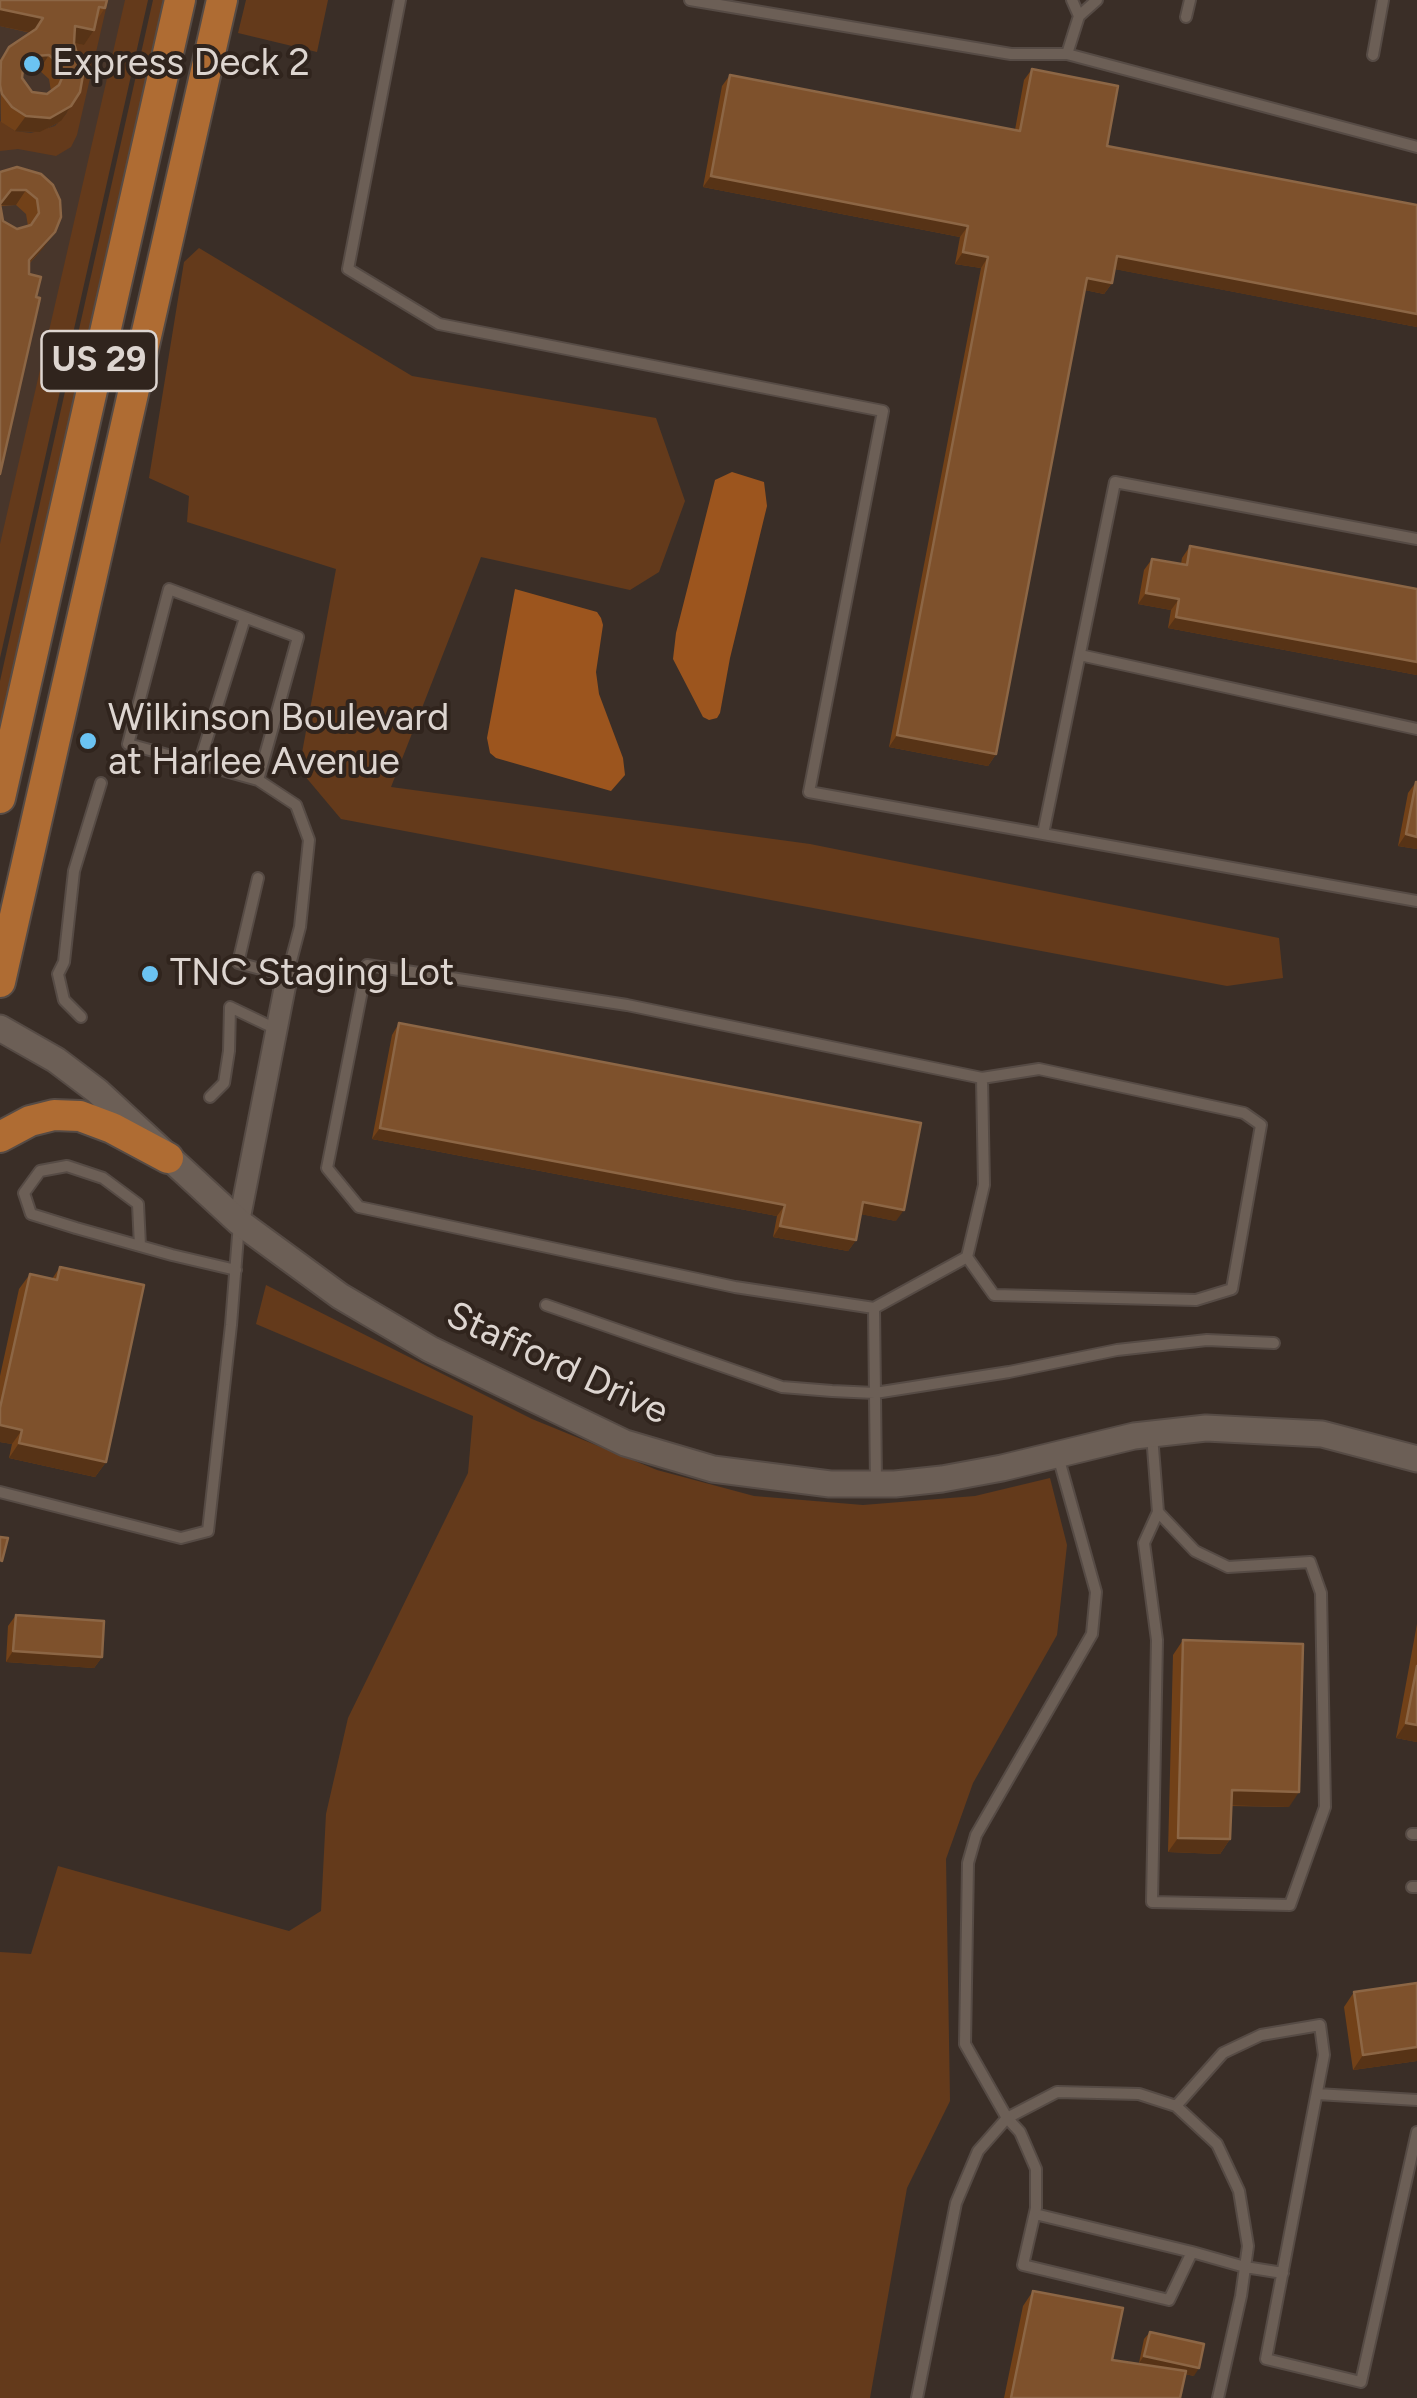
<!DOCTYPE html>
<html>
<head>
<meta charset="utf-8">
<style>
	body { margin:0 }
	canvas { display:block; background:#3a2e27 }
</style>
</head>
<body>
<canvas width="1417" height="2398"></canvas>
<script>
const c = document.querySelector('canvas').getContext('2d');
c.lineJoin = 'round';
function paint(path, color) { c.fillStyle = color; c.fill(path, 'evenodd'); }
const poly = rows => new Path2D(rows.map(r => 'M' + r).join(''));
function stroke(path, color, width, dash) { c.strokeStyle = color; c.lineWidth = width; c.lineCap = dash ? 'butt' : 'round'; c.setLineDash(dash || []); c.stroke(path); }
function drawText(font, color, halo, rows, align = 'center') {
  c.font = font + ' Figtree,sans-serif'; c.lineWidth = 8; c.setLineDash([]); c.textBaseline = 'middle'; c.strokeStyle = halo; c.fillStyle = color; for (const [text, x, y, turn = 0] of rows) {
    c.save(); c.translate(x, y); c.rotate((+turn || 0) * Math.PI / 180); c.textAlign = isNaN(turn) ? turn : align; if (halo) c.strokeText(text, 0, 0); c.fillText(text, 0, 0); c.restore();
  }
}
paint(poly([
	[0,0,145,0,0,638]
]), '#48362b');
paint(poly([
	[99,0,108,0,77,135,71,147,56,156,18,149,0,151,0,121,15,131,31,133,55,126,66,114,72,99,63,58],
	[125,0,148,0,0,658,0,544],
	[153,0,164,0,0,725,0,681],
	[246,0,328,0,317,52,238,33],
	[199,248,412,376,656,418,685,501,659,572,630,590,481,557,391,787,810,844,1279,938,1283,978,1227,986,341,819,299,769,336,569,187,522,189,496,149,478,184,262],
	[266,1285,532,1419,657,1470,754,1496,863,1505,975,1496,1050,1478,1067,1545,1057,1635,973,1783,946,1859,950,2101,907,2188,870,2398,0,2398,0,1952,31,1954,58,1866,289,1931,321,1911,326,1814,348,1718,468,1473,473,1416,256,1324]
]), '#643a1b');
paint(poly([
	[732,472,764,482,767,506,730,658,720,713,717,718,709,720,703,717,673,659,676,633,715,480],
	[515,589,597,612,601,618,603,625,596,672,599,694,623,758,625,775,611,791,496,758,490,753,487,738]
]), '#9c551e');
const service = poly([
	[400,0,348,269,439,324,883,411,809,792,1417,901],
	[690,0,1011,54,1067,54,1417,147],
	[1072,0,1079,16],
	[1186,17,1190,0],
	[1067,54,1079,16,1097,0],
	[1373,55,1383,0],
	[1080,655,1417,729],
	[199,764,245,618],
	[1043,834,1115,482,1417,539],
	[258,878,238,963,287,976,300,927,309,840,296,805,258,780,128,744,169,589,298,637,258,780],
	[81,1017,64,1000,58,974,64,962,74,871,101,783],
	[210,1097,224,1083,229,1051,230,1007,276,1029],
	[140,1246,138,1204,103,1178,67,1166,40,1171,24,1193,31,1214,76,1228,172,1255,236,1270],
	[967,1257,994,1295,1196,1300,1232,1289,1261,1125,1244,1113,1039,1069,982,1078],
	[546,1305,782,1387,832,1391,875,1393,1009,1372,1117,1350,1207,1340,1274,1343],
	[874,1308,967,1257,984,1185,982,1078,627,1005,367,965,327,1168,359,1207,735,1287,874,1308,876,1483],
	[1152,1435,1158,1512,1195,1551,1228,1567,1310,1562,1321,1593,1325,1807,1290,1905,1152,1902,1157,1640,1144,1543,1158,1512],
	[1058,1456,1096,1592,1092,1634,976,1835,968,1863,965,2044,1007,2118,1020,2132,1036,2169,1036,2208,1023,2265,1169,2300,1192,2252,1245,2267,1283,2273],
	[0,1492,181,1538,208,1531,231,1325,239,1223],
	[1412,1834,1417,1834],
	[1412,1887,1417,1887],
	[1317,2094,1417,2100],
	[1176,2106,1223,2053,1261,2035,1320,2025,1324,2055,1266,2359,1361,2382,1417,2132],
	[1035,2214,1192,2252],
	[917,2398,956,2203,978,2151,1007,2118,1057,2092,1139,2094,1176,2106,1217,2144,1239,2191,1248,2246,1241,2296,1218,2398]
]);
const minor = poly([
	[239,1222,287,976]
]);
const tertiary = poly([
	[0,1028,56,1060,97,1091,239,1222,340,1296,430,1349,625,1443,713,1469,830,1484,895,1484,942,1479,1002,1468,1134,1436,1206,1428,1322,1434,1417,1459]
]);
const primary = poly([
	[0,798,180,0],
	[0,982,222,0],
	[0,1137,30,1121,54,1115,80,1116,112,1128,168,1158]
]);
stroke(service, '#564b45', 14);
stroke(minor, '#564b45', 24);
stroke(tertiary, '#564b45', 29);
stroke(primary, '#564b45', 34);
stroke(service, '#6c5f56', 10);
stroke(minor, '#6c5f56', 20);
stroke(tertiary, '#6c5f56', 25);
stroke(primary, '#af6c33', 30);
paint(poly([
	[105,8,97,20,94,30,84,45,74,43,61,121,40,132,15,131,1,122,0,60,9,47,31,33,0,26],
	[39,70,49,79,51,91,47,94,32,92,22,78,24,71],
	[1032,69,1107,146,1417,205,1417,327,1115,269,1112,283,1104,294,1085,290,996,754,988,766,889,747,981,268,955,264,960,237,703,187,722,86,730,75,1015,130,1024,80],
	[0,172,41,174,44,247,29,264,0,474],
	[16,205,26,214,28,226,17,229,3,221,0,206],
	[1190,546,1417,589,1417,675,1168,628,1171,610,1138,604,1144,570,1152,559,1181,564,1182,558],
	[1416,782,1417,782,1417,849,1398,846,1408,793],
	[399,1023,896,1221,861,1214,856,1240,848,1251,773,1237,777,1216,372,1139,392,1035],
	[60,1267,106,1462,95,1477,9,1458,12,1444,0,1442,0,1376,19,1289,30,1274,52,1279],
	[16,1615,102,1657,94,1668,6,1662,8,1626],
	[1417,1624,1417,1742,1396,1738],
	[1183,1640,1289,1807,1231,1806,1230,1839,1220,1854,1168,1852,1173,1655],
	[1417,1983,1417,2061,1353,2070,1344,2007,1354,1992],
	[1033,2291,1112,2360,1153,2366,1139,2363,1144,2339,1150,2332,1194,2376,1185,2374,1180,2398,1004,2398,1023,2306]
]), '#724118');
paint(poly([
	[0,9,43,18,33,33,0,26],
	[75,26,94,30,84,45,65,41],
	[49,55,39,70,24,71,12,84,34,56],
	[71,106,61,121,40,132,15,131,26,116],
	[711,176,968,226,960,237,703,187],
	[11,190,26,190,16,205,0,205,0,204],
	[55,232,44,247,18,275,29,260],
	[963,252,988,257,981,268,955,264],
	[1117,256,1417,314,1417,327,1109,268],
	[1087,278,1112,283,1104,294,1080,289],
	[1146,593,1179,599,1171,610,1138,604],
	[1176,617,1417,662,1417,675,1168,628],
	[897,735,996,754,988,766,889,747],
	[1406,834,1417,837,1417,849,1398,846],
	[380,1128,785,1205,777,1216,372,1139],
	[863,1202,904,1210,896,1221,855,1213],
	[780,1226,856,1240,848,1251,773,1237],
	[0,1425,22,1430,12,1444,0,1442],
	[19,1443,106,1462,95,1477,9,1458],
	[13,1651,102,1657,94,1668,6,1662],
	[1406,1723,1417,1725,1417,1742,1396,1738],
	[1232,1790,1299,1792,1289,1807,1221,1805],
	[1178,1838,1230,1839,1220,1854,1168,1852],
	[1417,2047,1417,2061,1353,2070,1363,2055],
	[1144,2356,1199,2368,1194,2376,1139,2363]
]), '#573316');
const building = poly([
	[0,0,107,0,105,8,99,7,94,30,75,26,74,43,83,75,80,92,71,106,50,118,26,116,12,107,2,94,0,85,1,61,9,47,36,29,43,18,0,9,0,0],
	[49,55,60,65,62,78,59,85,47,94,32,92,22,78,23,69,34,56,49,55],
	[1032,69,1118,86,1107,146,1417,205,1417,314,1117,256,1112,283,1087,278,996,754,897,735,988,257,963,252,968,226,711,176,730,75,1020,131,1032,69],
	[17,167,41,174,53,185,60,200,61,217,55,232,29,260,29,274,41,277,36,297,40,298,0,474,0,172,17,167],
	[11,190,26,190,37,199,39,213,31,225,17,229,3,221,0,204,11,190],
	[1190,546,1417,589,1417,662,1176,617,1179,599,1146,593,1152,559,1187,565,1190,546],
	[1416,782,1417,782,1417,837,1406,834,1416,782],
	[399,1023,921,1123,904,1210,863,1202,856,1240,780,1226,785,1205,380,1128,399,1023],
	[60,1267,144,1285,106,1462,19,1443,22,1430,0,1425,0,1408,30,1274,57,1280,60,1267],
	[0,1537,8,1538,2,1561,0,1560,0,1537],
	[16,1615,104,1621,102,1657,13,1651,16,1615],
	[1183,1640,1303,1644,1299,1792,1232,1790,1230,1839,1178,1838,1183,1640],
	[1417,1666,1417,1725,1406,1723,1417,1666],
	[1417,1983,1417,2047,1363,2055,1354,1992,1417,1983],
	[1033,2291,1123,2308,1112,2360,1186,2371,1180,2398,1011,2398,1033,2291],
	[1150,2332,1204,2344,1199,2368,1144,2356,1150,2332]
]);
paint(building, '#7e512c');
stroke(building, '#8c6645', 2.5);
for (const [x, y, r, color] of [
	[32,64,10,"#6bc3f2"],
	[88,741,10,"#6bc3f2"],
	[150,974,10,"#6bc3f2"]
]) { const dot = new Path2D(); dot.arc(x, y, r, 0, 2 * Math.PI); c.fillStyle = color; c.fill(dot); stroke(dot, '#30241d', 4); }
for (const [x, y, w] of [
	[99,361,115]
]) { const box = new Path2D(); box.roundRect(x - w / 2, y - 30, w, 60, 8); c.fillStyle = '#30241d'; c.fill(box); stroke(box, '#ddd5d0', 2.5); }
drawText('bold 35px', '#ddd5d0', null, [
	["US 29",99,361]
]);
drawText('38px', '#ddd5d0', '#30241d', [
	["Express Deck 2",52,64],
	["Wilkinson Boulevard",108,719],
	["at Harlee Avenue",108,763],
	["TNC Staging Lot",170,974]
], 'left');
drawText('38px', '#ddd5d0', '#30241d', [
	["Stafford Drive",557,1364,25]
]);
</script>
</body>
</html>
